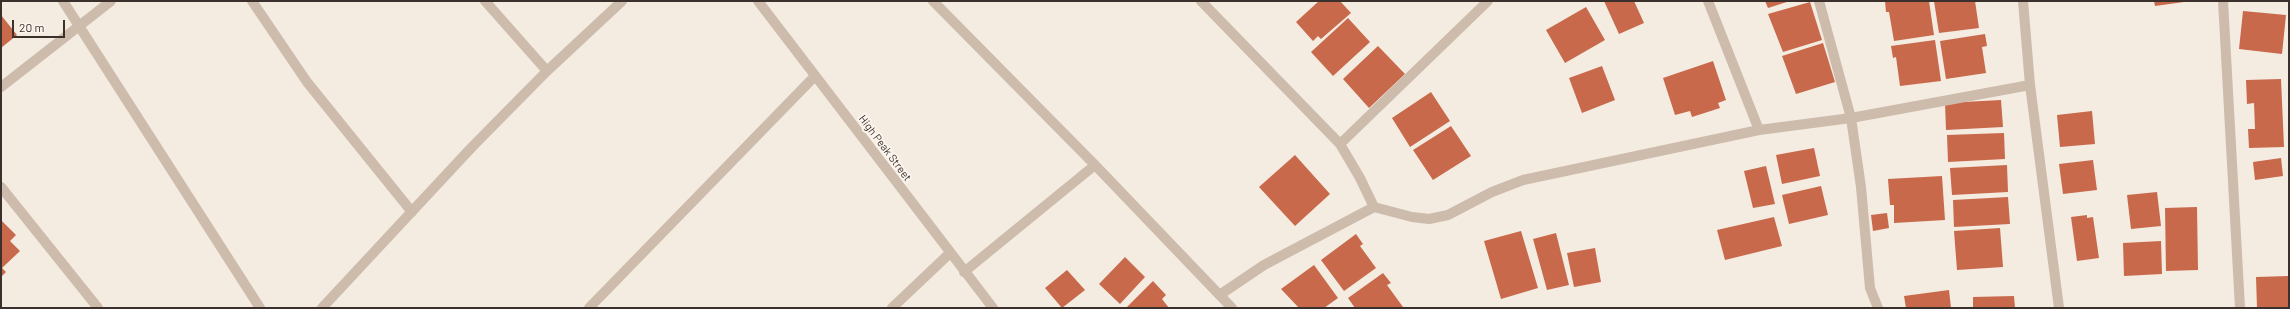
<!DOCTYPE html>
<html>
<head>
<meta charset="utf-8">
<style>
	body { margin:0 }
	#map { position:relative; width:2290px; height:309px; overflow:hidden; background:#f4ebe1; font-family:Barlow,sans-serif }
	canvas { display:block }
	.frame { position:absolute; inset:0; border:2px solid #3b302b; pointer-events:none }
	.scale { position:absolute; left:12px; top:20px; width:53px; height:18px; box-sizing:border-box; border:2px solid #3b302b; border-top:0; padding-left:5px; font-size:12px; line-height:14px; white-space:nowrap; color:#3b302b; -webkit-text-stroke:3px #fbf5ee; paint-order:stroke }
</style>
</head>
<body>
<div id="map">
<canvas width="2290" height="309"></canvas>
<div class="frame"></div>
<div class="scale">20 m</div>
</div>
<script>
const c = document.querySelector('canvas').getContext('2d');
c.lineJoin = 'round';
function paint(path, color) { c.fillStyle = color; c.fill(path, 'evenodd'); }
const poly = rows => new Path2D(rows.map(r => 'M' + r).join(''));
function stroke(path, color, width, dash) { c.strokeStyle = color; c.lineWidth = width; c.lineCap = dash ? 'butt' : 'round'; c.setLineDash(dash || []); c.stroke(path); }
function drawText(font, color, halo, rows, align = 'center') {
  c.font = font + ' Barlow,sans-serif'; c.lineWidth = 4; c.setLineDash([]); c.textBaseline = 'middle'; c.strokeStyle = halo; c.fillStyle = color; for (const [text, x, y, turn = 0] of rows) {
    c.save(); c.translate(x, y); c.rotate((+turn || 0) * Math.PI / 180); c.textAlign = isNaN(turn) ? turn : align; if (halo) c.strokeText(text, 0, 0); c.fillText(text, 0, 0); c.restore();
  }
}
paint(poly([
	[1319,1,1340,1,1351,13,1321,39,1318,36,1313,41,1296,22],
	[1604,1,1634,1,1644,23,1619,34],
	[1765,1,1790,1,1768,8],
	[1885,1,1929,1,1934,35,1894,41,1889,12,1886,12],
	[1934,1,1975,1,1979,28,1939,33],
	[2154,1,2184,1,2184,2,2155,6],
	[1810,2,1822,40,1783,52,1768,14],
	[1586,7,1605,40,1565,63,1546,30],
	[2243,11,2286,15,2282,54,2239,49],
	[1,15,17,35,1,48],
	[1348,18,1370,42,1333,76,1311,52],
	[1985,34,1987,46,1982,47,1986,73,1946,79,1940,41],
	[1935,40,1941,81,1900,86,1896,57,1893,58,1891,46],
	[1823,43,1835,82,1796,94,1782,56],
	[1378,46,1405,74,1369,108,1343,79],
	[1713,61,1726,100,1718,103,1720,108,1692,117,1690,111,1675,115,1663,78],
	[1602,66,1615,100,1582,113,1569,78],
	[2281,79,2284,147,2249,148,2248,129,2255,129,2254,103,2247,104,2246,80],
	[1431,92,1450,121,1410,147,1392,118],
	[2001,100,2003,127,1946,130,1945,103],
	[2092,111,2095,144,2060,147,2057,115],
	[1451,126,1471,156,1433,180,1413,150],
	[2004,133,2005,159,1948,162,1947,135],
	[1814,148,1820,176,1782,184,1776,155],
	[1295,155,1330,194,1295,226,1259,187],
	[2281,158,2283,176,2255,180,2253,162],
	[2093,160,2097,190,2063,194,2059,164],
	[2007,165,2008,192,1952,195,1950,168],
	[1766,166,1775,204,1753,208,1744,171],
	[1942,176,1945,220,1894,223,1894,205,1890,205,1888,179],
	[1821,186,1828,215,1789,224,1782,195],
	[2157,192,2161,226,2131,229,2127,195],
	[2008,197,2010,224,1954,227,1953,200],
	[2197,207,2198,270,2166,271,2165,208],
	[1887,213,1889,228,1873,231,1871,215],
	[2087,215,2087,218,2093,217,2099,258,2077,261,2071,217],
	[1774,217,1782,246,1725,260,1717,230],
	[1,220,16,235,10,241,20,251,2,268,6,272,1,277],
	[2000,228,2003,267,1957,270,1954,231],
	[1521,231,1538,288,1501,299,1484,241],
	[1556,233,1569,285,1547,290,1533,239],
	[1356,234,1363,244,1360,246,1376,268,1344,291,1321,260],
	[2161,241,2162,274,2124,276,2123,243],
	[1595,248,1601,282,1574,287,1567,253],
	[1125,257,1145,277,1120,304,1099,284],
	[1314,265,1338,298,1324,308,1299,308,1281,289],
	[1067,270,1085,290,1062,308,1045,288],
	[1383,273,1391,283,1387,285,1403,307,1355,308,1348,298],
	[2289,276,2289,308,2257,308,2256,277],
	[1153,281,1166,295,1162,299,1169,308,1126,308],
	[1949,290,1951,308,1906,308,1904,296],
	[2014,296,2015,308,1973,308,1973,297]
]), '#c8694b');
stroke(poly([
	[63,1,260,308],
	[252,1,307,82,412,212],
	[485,1,547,71],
	[758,1,993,308],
	[933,1,1095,165,1232,308],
	[1201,1,1340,144,1360,178,1374,207],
	[1708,1,1759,130],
	[1819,1,1851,118,2030,85],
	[2023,1,2030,85,2059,308],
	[2223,1,2240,308],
	[1,87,111,1],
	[1340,144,1488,1],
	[1,187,98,308],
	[964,272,1095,165],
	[1221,294,1264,265,1374,207,1412,217,1429,219,1448,215,1492,192,1523,180,1759,130,1851,118,1861,187,1870,288,1878,308],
	[322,308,472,147,547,71,622,1],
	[589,308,815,76],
	[892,308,950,253]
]), '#cdbbac', 10);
drawText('11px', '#3b302b', '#fbf5ee', [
	["High Peak Street",885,148,53]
]);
</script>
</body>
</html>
